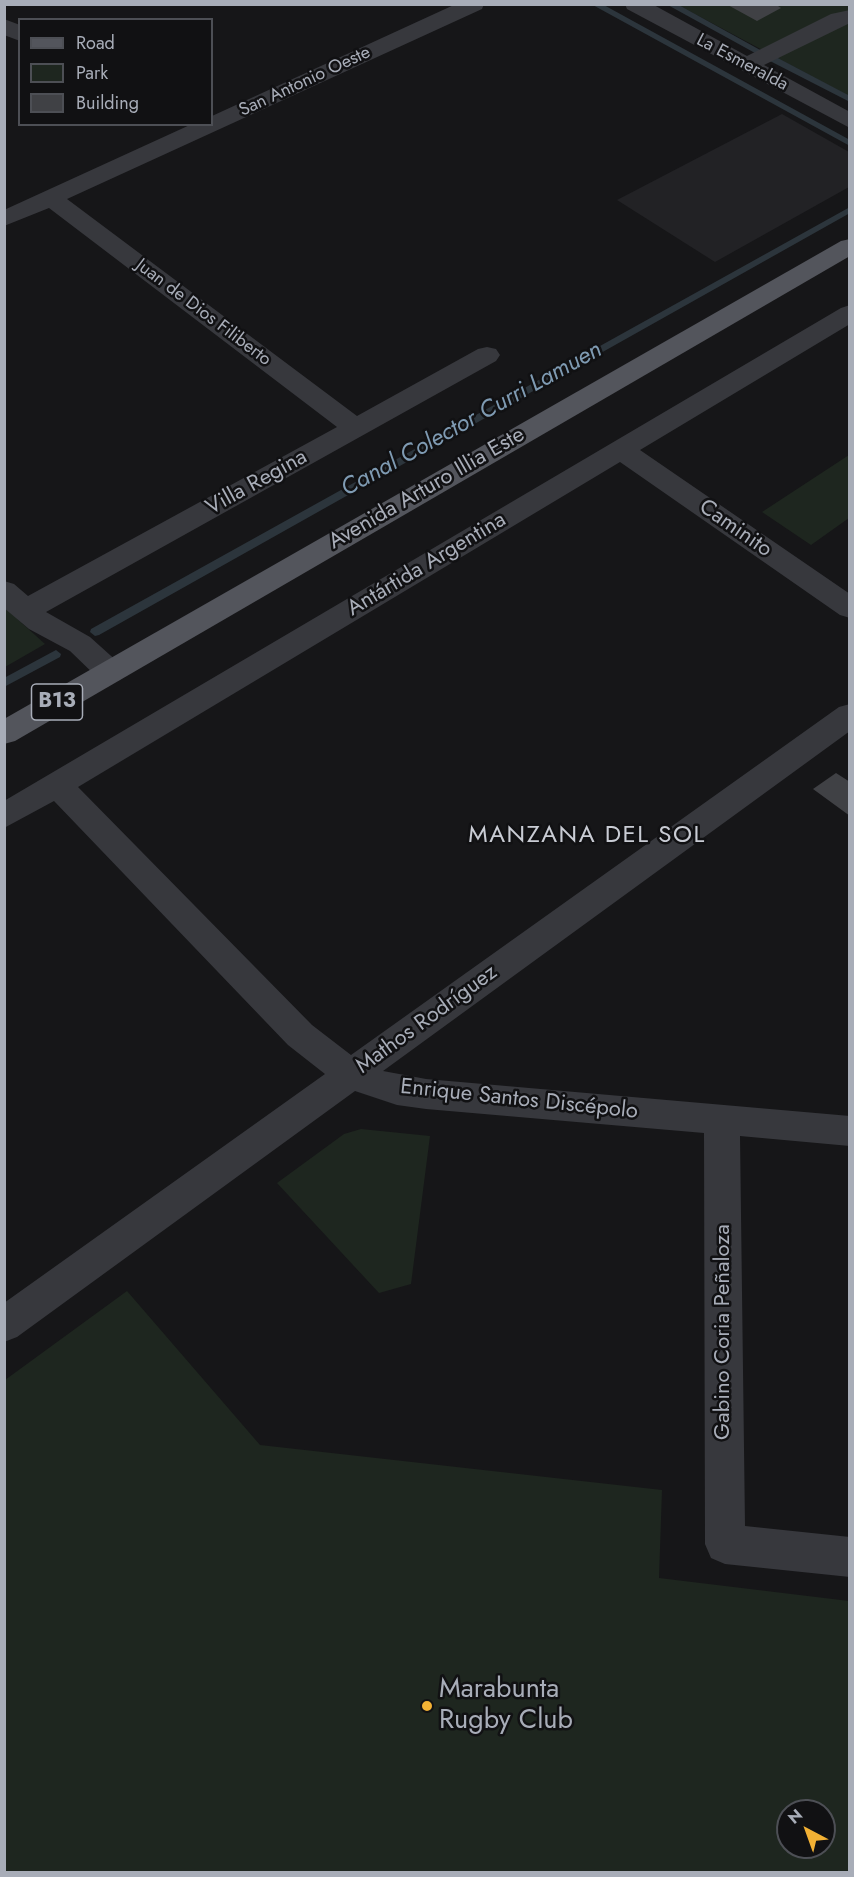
<!DOCTYPE html>
<html>
<head>
<meta charset="utf-8">
<style>
	body { margin:0 }
	#map { position:relative; width:854px; height:1877px; overflow:hidden; background:#161618; font-family:Jost,sans-serif }
	canvas { display:block }
	.frame { position:absolute; inset:0; border:6px solid #a8adb8; pointer-events:none }
	.legend { position:absolute; left:18px; top:18px; width:195px; height:108px; box-sizing:border-box; background:#111113; border:2px solid #4d4f55; margin:0; padding:8px 10px; list-style:none; font-size:18px; color:#a8adb8 }
	.legend li { display:flex; align-items:center; gap:12px; height:30px }
	.legend b { width:30px; border:2px solid #4d4f55 }
	.north { position:absolute; left:776px; top:1799px; width:60px; height:60px; box-sizing:border-box; background:#111113; border:2px solid #4d4f55; border-radius:50%; rotate:319deg; font-size:16px; font-weight:700; line-height:24px; text-align:center; color:#a8adb8 }
	.north::after { content:''; display:block; margin:auto; width:21px; height:27px; background:#f2b134; clip-path:polygon(50% 0,100% 100%,50% 72%,0 100%) }
</style>
</head>
<body>
<div id="map">
<canvas width="854" height="1877"></canvas>
<div class="frame"></div>
<ul class="legend">
<li><b style="height:8px;background:#53555c"></b>Road</li>
<li><b style="height:16px;background:#1e261f"></b>Park</li>
<li><b style="height:16px;background:#404145"></b>Building</li>
</ul>
<div class="north">N</div>
</div>
<script>
const c = document.querySelector('canvas').getContext('2d');
c.lineJoin = 'round';
function paint(path, color) { c.fillStyle = color; c.fill(path, 'evenodd'); }
const poly = rows => new Path2D(rows.map(r => 'M' + r).join(''));
function stroke(path, color, width, dash) { c.strokeStyle = color; c.lineWidth = width; c.lineCap = dash ? 'butt' : 'round'; c.setLineDash(dash || []); c.stroke(path); }
function drawText(font, color, halo, rows, align = 'center') {
  c.font = font + ' Jost,sans-serif'; c.lineWidth = 5; c.setLineDash([]); c.textBaseline = 'middle'; c.strokeStyle = halo; c.fillStyle = color; for (const [text, x, y, turn = 0] of rows) {
    c.save(); c.translate(x, y); c.rotate((+turn || 0) * Math.PI / 180); c.textAlign = isNaN(turn) ? turn : align; if (halo) c.strokeText(text, 0, 0); c.fillText(text, 0, 0); c.restore();
  }
}
paint(poly([
	[782,114,849,152,849,187,715,262,617,200]
]), '#222225');
paint(poly([
	[678,5,849,5,849,96,770,54],
	[849,455,849,518,811,545,762,512],
	[4,607,45,644,5,667,4,667],
	[361,1129,430,1136,411,1284,379,1293,277,1183,344,1134],
	[127,1291,260,1445,662,1490,659,1578,849,1601,849,1872,5,1872,5,1380],
	[788,1811,824,1811,824,1847,788,1847]
]), '#1e261f');
paint(poly([
	[591,4,602,4,850,140,850,146,591,4],
	[666,4,677,4,762,51,755,53,666,4],
	[770,57,776,57,850,96,850,102,770,61,770,57],
	[850,207,850,213,99,635,95,636,90,632,91,629,850,207],
	[56,650,61,654,60,657,4,687,4,678,56,650]
]), '#2c353c');
paint(poly([
	[726,4,775,4,781,8,757,21],
	[836,773,850,782,850,816,813,789]
]), '#404145');
paint(poly([
	[456,4,484,4,482,9,67,199,357,416,478,349,487,347,496,349,500,355,496,361,46,612,90,637,120,664,125,672,120,680,110,683,100,680,70,651,29,629,4,608,4,581,14,584,28,596,337,427,49,208,4,226,4,210,192,124,212,124,212,116,456,4],
	[625,4,652,4,747,56,831,14,850,10,850,23,764,65,850,112,850,128,627,9,625,4],
	[4,19,20,25,20,41,4,35,4,19],
	[850,305,850,324,640,450,850,594,850,618,840,615,620,462,78,787,312,1025,351,1055,839,707,850,704,850,731,383,1071,426,1079,850,1116,850,1146,740,1136,745,1526,850,1537,850,1577,725,1564,711,1558,705,1544,704,1133,426,1109,397,1105,355,1091,17,1337,4,1342,4,1303,325,1074,288,1045,54,801,4,828,4,801,841,308,850,305]
]), '#37383d');
paint(poly([
	[850,239,850,256,15,741,4,744,4,719,841,241,850,239]
]), '#53555c');
for (const [x, y, r, color] of [
	[427,1706,6,"#f2b134"]
]) { const dot = new Path2D(); dot.arc(x, y, r, 0, 2 * Math.PI); c.fillStyle = color; c.fill(dot); stroke(dot, '#111113', 2); }
drawText('18px', '#a8adb8', '#111113', [
	["La Esmeralda",742,63,28],
	["San Antonio Oeste",305,82,-25],
	["Juan de Dios Filiberto",203,313,37]
]);
for (const [x, y, w] of [
	[57,702,51]
]) { const box = new Path2D(); box.roundRect(x - w / 2, y - 18, w, 36, 4.5); c.fillStyle = '#111113'; c.fill(box); stroke(box, '#a8adb8', 1.5); }
drawText('bold 21px', '#a8adb8', null, [
	["B13",57,702]
]);
drawText('22px', '#a8adb8', '#111113', [
	["Villa Regina",257,483,-29],
	["Avenida Arturo Illia Este",427,489,-30],
	["Caminito",735,529,35],
	["Antártida Argentina",427,565,-31],
	["Mathos Rodríguez",427,1020,-36],
	["Enrique Santos Discépolo",519,1100,6],
	["Gabino Coria Peñaloza",724,1332,-90]
]);
drawText('italic 24px', '#7f9bb3', '#111113', [
	["Canal Colector Curri Lamuen",472,420,-29]
]);
c.letterSpacing = '1.5px';
drawText('24px', '#c9ccd4', '#111113', [
	["MANZANA DEL SOL",587,836]
]);
c.letterSpacing = '0px';
drawText('27px', '#a8adb8', '#111113', [
	["Marabunta",439,1690],
	["Rugby Club",439,1721]
], 'left');
</script>
</body>
</html>
